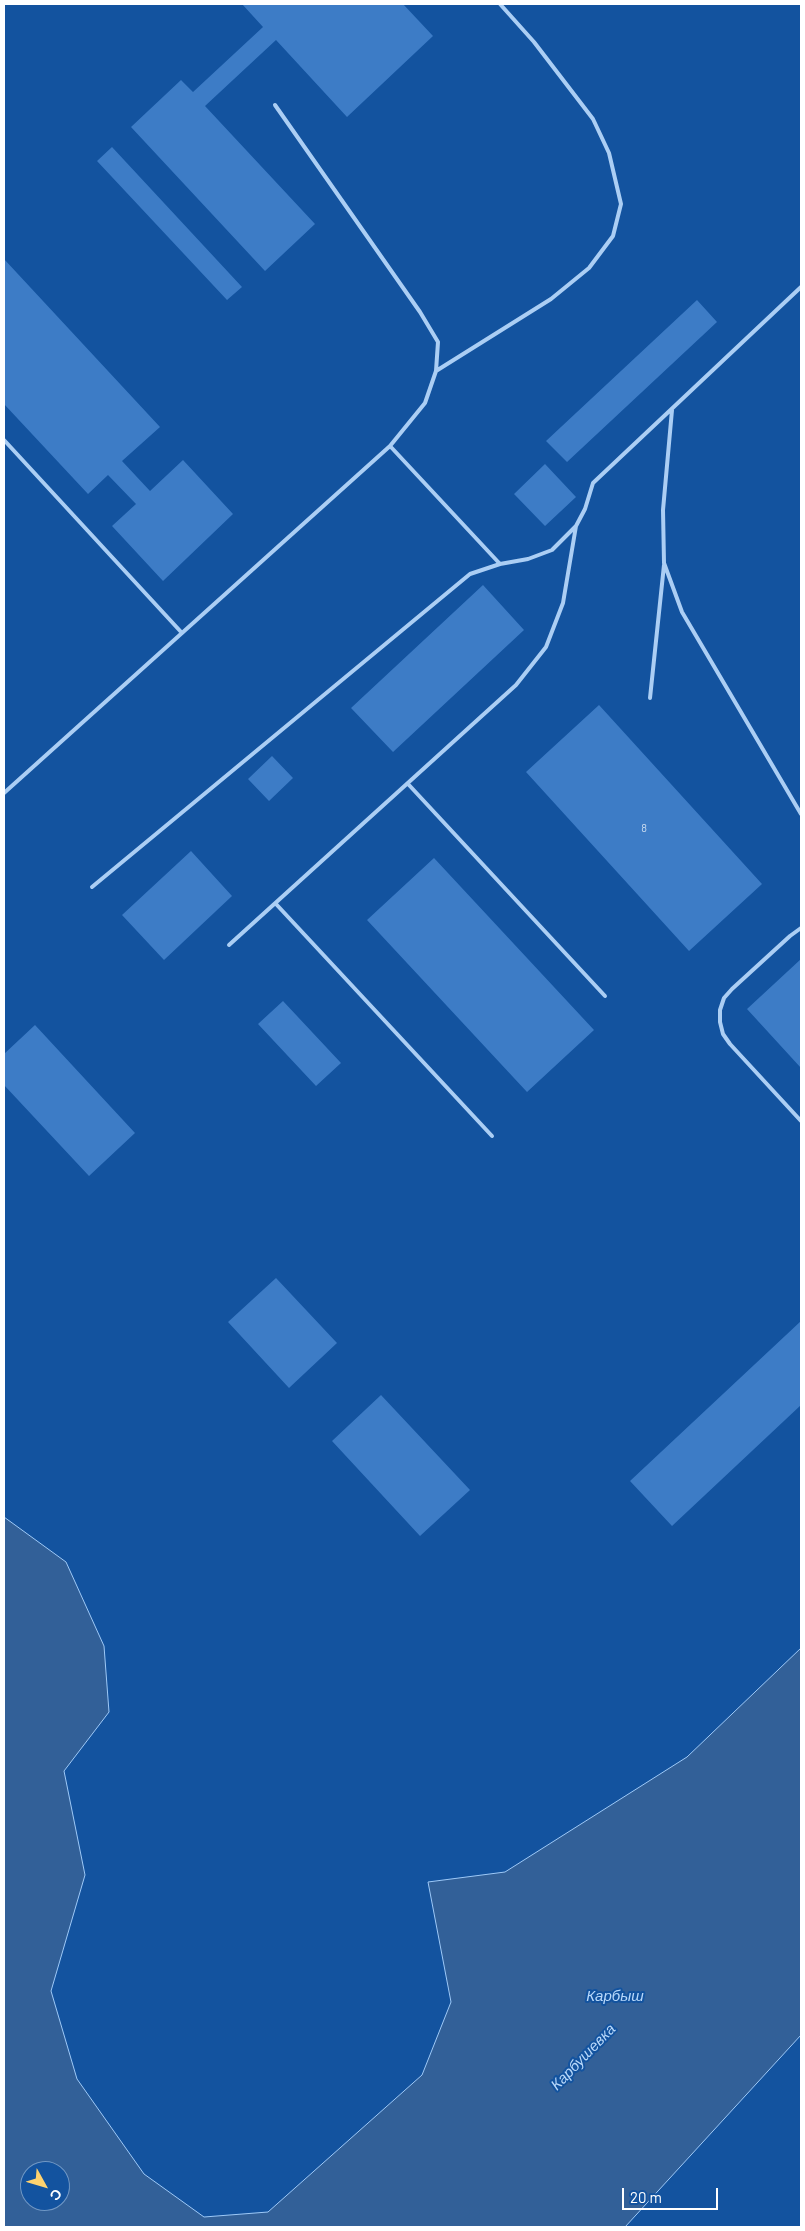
<!DOCTYPE html>
<html>
<head>
<meta charset="utf-8">
<style>
	body { margin:0 }
	#map { position:relative; width:805px; height:2231px; overflow:hidden; background:#13539f; font-family:Barlow,sans-serif }
	canvas { display:block }
	.frame { position:absolute; inset:0; border:5px solid #fff; pointer-events:none }
	.north { position:absolute; left:20px; top:2161px; width:50px; height:50px; box-sizing:border-box; background:#13539f; border:1px solid #7198c5; border-radius:50%; rotate:129deg; font-size:14px; font-weight:700; line-height:20px; text-align:center; color:#fff }
	.north::after { content:''; display:block; margin:auto; width:18px; height:22px; background:#ffd36f; clip-path:polygon(50% 0,100% 100%,50% 72%,0 100%) }
	.scale { position:absolute; left:622px; top:2188px; width:96px; height:22px; box-sizing:border-box; border:2px solid #fff; border-top:0; padding-left:6px; font-size:15px; line-height:18px; white-space:nowrap; color:#fff; -webkit-text-stroke:4px #13539f; paint-order:stroke }
</style>
</head>
<body>
<div id="map">
<canvas width="805" height="2231"></canvas>
<div class="frame"></div>
<div class="north">С</div>
<div class="scale">20 m</div>
</div>
<script>
const c = document.querySelector('canvas').getContext('2d');
c.lineJoin = 'round';
function paint(path, color) { c.fillStyle = color; c.fill(path, 'evenodd'); }
const poly = rows => new Path2D(rows.map(r => 'M' + r).join(''));
function stroke(path, color, width, dash) { c.strokeStyle = color; c.lineWidth = width; c.lineCap = dash ? 'butt' : 'round'; c.setLineDash(dash || []); c.stroke(path); }
function drawText(font, color, halo, rows, align = 'center') {
  c.font = font + ' Barlow,sans-serif'; c.lineWidth = 4; c.setLineDash([]); c.textBaseline = 'middle'; c.strokeStyle = halo; c.fillStyle = color; for (const [text, x, y, turn = 0] of rows) {
    c.save(); c.translate(x, y); c.rotate((+turn || 0) * Math.PI / 180); c.textAlign = isNaN(turn) ? turn : align; if (halo) c.strokeText(text, 0, 0); c.fillText(text, 0, 0); c.restore();
  }
}
const water = poly([
	[4,1517,66,1562,104,1646,109,1712,64,1771,85,1875,51,1991,77,2079,144,2174,204,2217,268,2212,422,2075,451,2002,428,1882,505,1872,687,1757,801,1648,801,2035,625,2227,4,2227,4,1517],
	[30,2171,60,2171,60,2201,30,2201,30,2171]
]);
paint(water, '#326098');
stroke(water, '#9ec9f7', 1);
paint(poly([
	[242,4,403,4,433,36,347,117,276,40,205,106,315,224,265,271,131,127,181,80,193,92,263,27],
	[112,147,242,287,227,300,97,161],
	[4,259,160,427,122,461,150,491,183,460,233,514,163,581,112,526,136,504,108,475,88,494,4,404],
	[697,300,717,322,567,462,546,441],
	[545,464,576,497,545,526,514,494],
	[483,585,524,630,393,752,351,708],
	[599,705,762,884,689,951,526,772],
	[272,756,293,778,269,801,248,779],
	[191,851,232,896,164,960,122,915],
	[434,858,594,1030,527,1092,367,920],
	[801,959,801,1068,747,1009],
	[283,1001,341,1063,316,1086,258,1024],
	[35,1025,135,1133,89,1176,4,1085,4,1054],
	[276,1278,337,1343,289,1388,228,1322],
	[801,1321,801,1405,672,1526,630,1481],
	[381,1395,470,1490,420,1536,332,1441]
]), '#3d7cc6');
stroke(poly([
	[436,371,551,299,589,268,613,236,621,204,609,153,593,119,534,42,500,4],
	[672,410,663,510,664,563,682,612,801,814],
	[4,440,182,633,390,446,425,403,436,371,438,342,420,312,275,105],
	[390,446,500,564],
	[650,698,664,565],
	[409,785,605,996],
	[4,793,182,633],
	[92,887,470,574,500,564,528,559,552,550,576,526,585,509,593,483,801,287],
	[276,904,492,1136],
	[801,928,790,936,732,989,724,998,720,1010,720,1022,723,1034,730,1044,801,1121],
	[229,945,516,685,546,647,563,603,576,526]
]), '#abcef4', 4);
drawText('11px', '#cedef1', null, [
	["8",644,828]
]);
drawText('italic 15px', '#b8d8fa', '#13539f', [
	["Карбыш",615,1996],
	["Карбушевка",583,2057,-46]
]);
</script>
</body>
</html>
